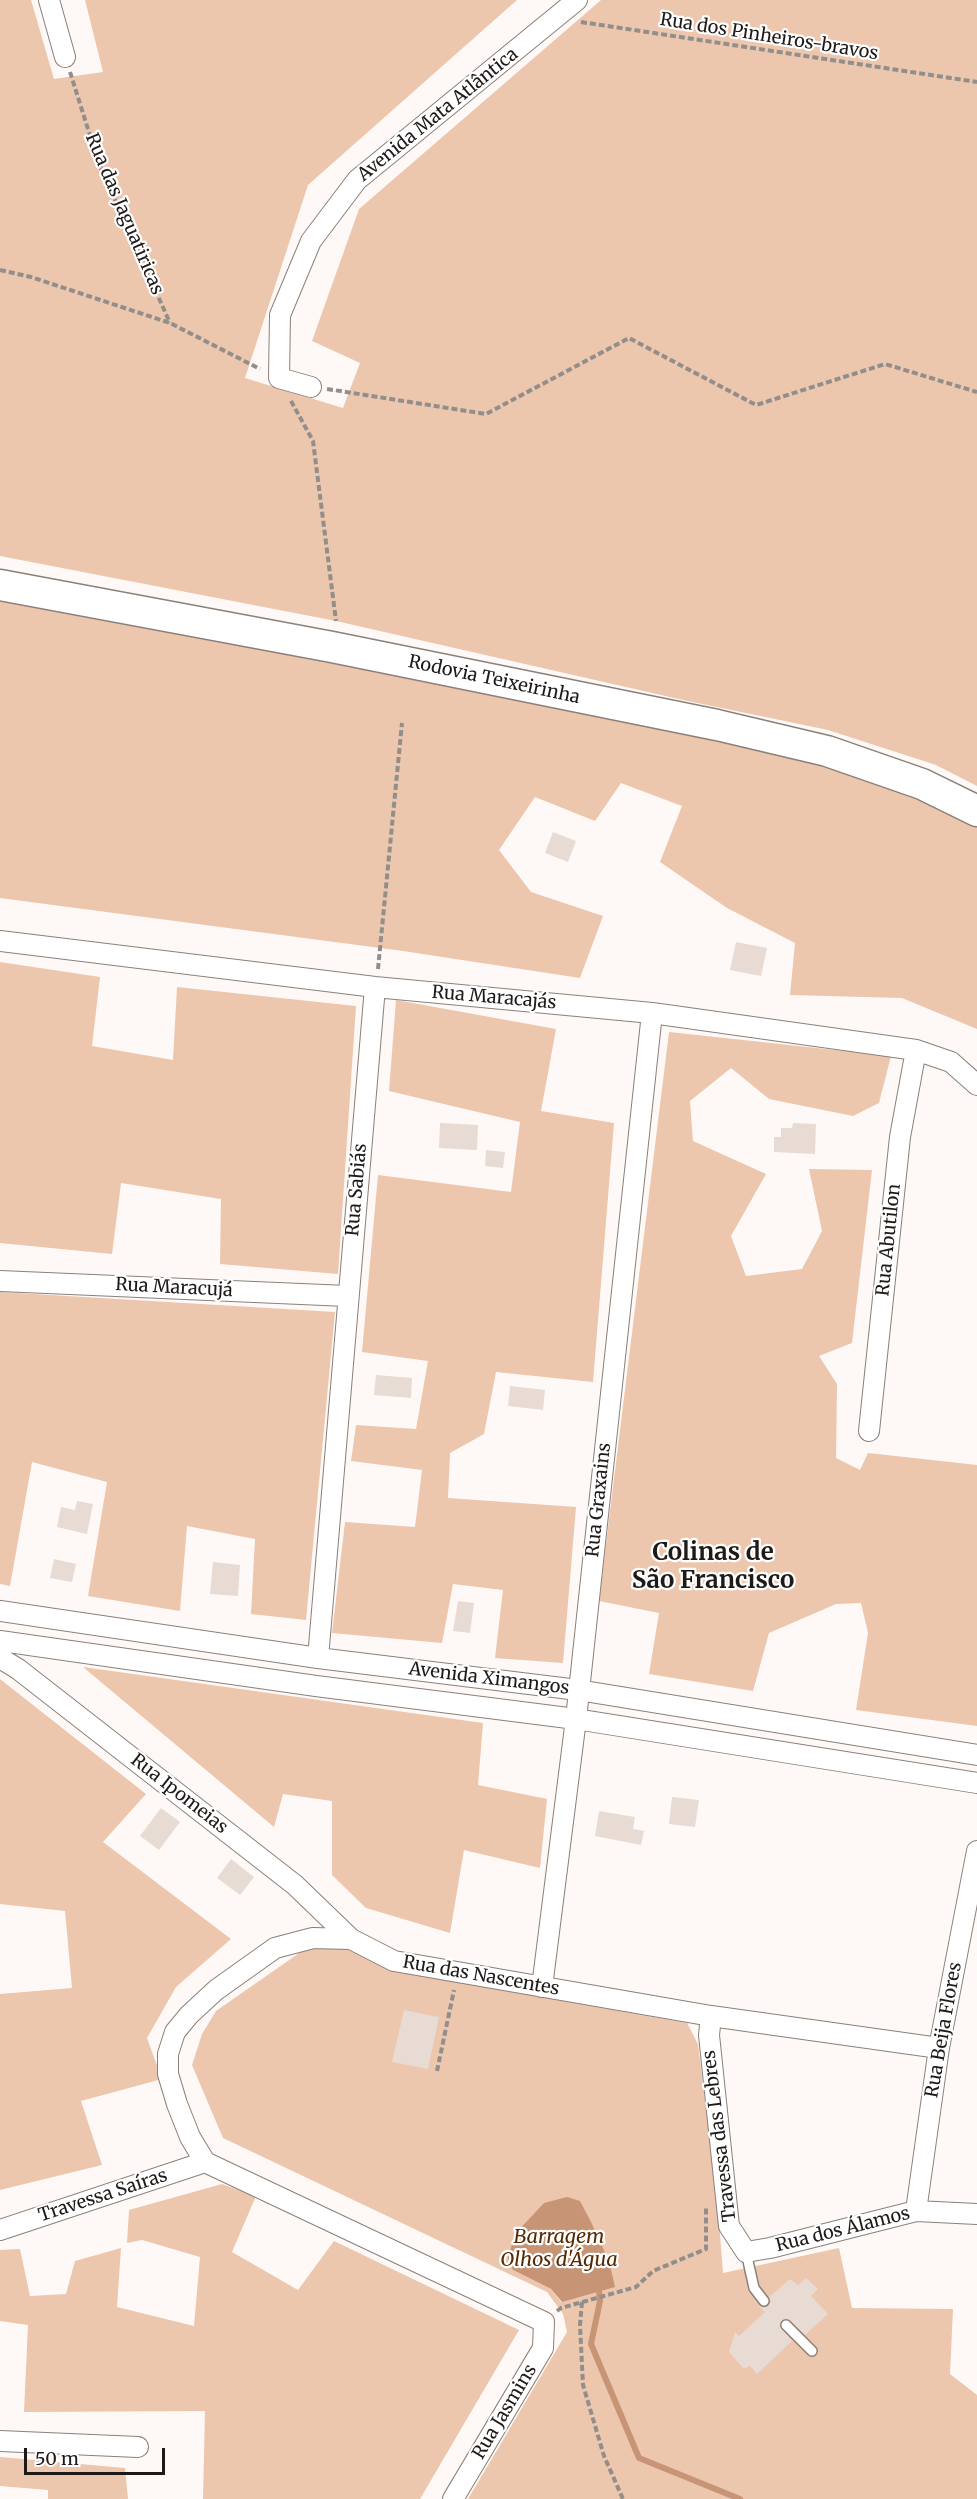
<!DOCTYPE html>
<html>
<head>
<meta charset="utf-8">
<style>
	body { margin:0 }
	#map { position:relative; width:977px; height:2499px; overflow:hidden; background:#fef9f6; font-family:Merriweather,serif }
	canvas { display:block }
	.scale { position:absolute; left:24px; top:2448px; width:141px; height:27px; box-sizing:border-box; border:3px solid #1e1a18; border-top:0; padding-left:8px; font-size:18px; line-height:21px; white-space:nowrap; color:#1e1a18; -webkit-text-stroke:4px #fff; paint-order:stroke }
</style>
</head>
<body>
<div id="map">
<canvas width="977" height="2499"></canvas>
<div class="scale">50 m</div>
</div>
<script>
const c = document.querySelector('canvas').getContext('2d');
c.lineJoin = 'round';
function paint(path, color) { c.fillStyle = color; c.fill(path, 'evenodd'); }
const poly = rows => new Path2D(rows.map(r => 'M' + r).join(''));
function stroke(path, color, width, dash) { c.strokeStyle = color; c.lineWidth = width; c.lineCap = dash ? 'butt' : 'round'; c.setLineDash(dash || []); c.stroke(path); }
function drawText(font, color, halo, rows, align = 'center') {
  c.font = font + ' Merriweather,serif'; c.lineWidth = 4.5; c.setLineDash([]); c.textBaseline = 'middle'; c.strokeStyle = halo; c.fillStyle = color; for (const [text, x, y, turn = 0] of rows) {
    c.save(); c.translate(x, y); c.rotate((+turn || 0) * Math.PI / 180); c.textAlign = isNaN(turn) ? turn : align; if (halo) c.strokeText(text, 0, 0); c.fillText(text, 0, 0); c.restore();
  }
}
paint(poly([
	[0,0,31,0,54,79,103,72,85,0,517,0,308,185,245,378,343,408,360,363,312,341,359,209,601,0,977,0,977,786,936,765,828,730,683,700,336,621,0,556],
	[0,599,65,613,328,656,824,762,925,796,977,822,977,1029,902,998,790,995,795,943,727,908,660,862,682,806,621,783,595,821,535,797,499,850,531,892,603,916,580,978,403,951,0,898],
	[0,962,100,977,92,1046,173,1060,177,987,356,1006,338,1274,220,1264,221,1199,121,1183,112,1254,0,1243],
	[396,1000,556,1029,541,1111,614,1123,593,1382,496,1372,484,1434,450,1453,448,1498,576,1507,563,1663,495,1658,503,1590,453,1584,442,1643,332,1633,345,1522,415,1527,422,1470,351,1461,356,1425,416,1429,428,1361,362,1352,378,1175,511,1192,520,1122,389,1091],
	[669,1032,891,1056,879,1103,853,1116,769,1099,731,1068,690,1101,693,1141,766,1174,731,1236,746,1276,802,1269,822,1231,809,1169,872,1170,852,1343,819,1356,837,1384,836,1458,860,1470,868,1453,977,1465,977,1726,856,1710,868,1633,861,1603,836,1604,769,1633,753,1691,649,1674,659,1613,599,1601],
	[0,1292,335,1312,306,1620,251,1614,255,1539,187,1526,180,1611,88,1596,107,1482,32,1462,10,1586,0,1584],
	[83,1667,483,1723,478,1785,547,1799,540,1868,464,1850,450,1933,366,1908,332,1875,332,1801,283,1794,274,1827],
	[0,1679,146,1794,103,1842,231,1939,176,1987,147,2038,162,2079,81,2101,102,2165,0,2190,0,1994,72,1988,65,1911,0,1904],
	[348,1947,390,1970,687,2023,698,2044,718,2209,723,2273,839,2248,852,2308,953,2309,950,2374,977,2395,977,2499,468,2499,567,2332,563,2314,547,2292,223,2138,192,2065,202,2034,216,2011,305,1949],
	[513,2270,614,2286,561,2302,551,2289],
	[222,2184,256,2196,232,2252,298,2290,334,2241,519,2330,420,2499,203,2499,205,2411,24,2412,28,2325,0,2321,0,2250,20,2249,30,2296,66,2294,75,2261,121,2248,117,2307,194,2326,200,2257,142,2240,127,2243,129,2210],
	[0,2457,125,2468,128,2499,48,2499,48,2490,0,2486]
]), '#edc6ae');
paint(poly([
	[567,2197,580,2201,591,2222,609,2261,615,2287,562,2302,551,2289,513,2270,508,2258,515,2234,544,2203]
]), '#c79576');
stroke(poly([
	[599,2290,600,2301,591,2344,639,2458,740,2499]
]), '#c79576', 6);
paint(poly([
	[553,832,576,841,568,862,545,853],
	[736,942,767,948,761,976,730,970],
	[440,1123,478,1125,477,1150,439,1148],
	[793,1123,816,1124,815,1154,774,1152,774,1137,781,1137,781,1128,792,1128],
	[486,1150,505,1152,503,1168,485,1166],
	[376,1375,412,1378,411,1398,374,1395],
	[510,1386,545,1390,543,1410,508,1406],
	[77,1501,93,1504,87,1534,57,1527,61,1507,75,1510],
	[54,1559,76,1564,72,1582,50,1578],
	[213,1562,240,1565,238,1596,210,1594],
	[458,1601,474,1603,470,1633,453,1631],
	[672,1797,699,1800,695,1827,669,1824],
	[161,1808,180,1822,159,1850,140,1836],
	[599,1811,635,1817,633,1829,644,1831,641,1845,595,1836],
	[231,1859,254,1877,240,1895,217,1878],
	[404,2010,439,2017,428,2069,392,2062],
	[806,2278,818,2289,811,2296,828,2314,805,2335,790,2320,782,2320,780,2327,792,2341,757,2374,750,2366,744,2369,729,2352,735,2332,739,2336,765,2312,758,2306,764,2308,769,2306,771,2301,769,2297,790,2279,798,2285]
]), '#e7dbd4');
const lane = poly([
	[746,2252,754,2288,764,2301],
	[786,2325,812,2351]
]);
const street = poly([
	[49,0,65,57],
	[311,387,279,378,280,315,311,241,357,180,577,0],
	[0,941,375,987,652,1013,916,1050,951,1062,977,1085],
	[0,1281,347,1296],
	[869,1431,900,1137,916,1050],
	[0,1611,318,1658,578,1690,977,1755],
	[0,1641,316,1686,576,1719,977,1783],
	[0,1658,18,1669,295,1885,351,1939],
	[318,1658,375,987],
	[542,1987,576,1719,652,1013],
	[711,2016,709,2035,729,2226,746,2252,770,2248,916,2211,977,2214],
	[916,2211,939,2048,977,1851],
	[0,2230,205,2162],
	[0,2441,138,2447],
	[453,2499,543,2348,544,2322,205,2162,190,2137,177,2104,168,2074,168,2054,175,2032,189,2015,216,1990,275,1948,313,1938,351,1939,394,1961,711,2016,939,2048]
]);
const primary = poly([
	[0,585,332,647,717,725,827,751,922,784,977,811]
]);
stroke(lane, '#8b807a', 12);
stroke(street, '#8b807a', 22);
stroke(primary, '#8b807a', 33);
stroke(poly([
	[581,22,977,82],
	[70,72,99,164,170,323],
	[0,270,31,277,170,323,260,369],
	[327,389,486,414,629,338,756,405,885,364,977,392],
	[291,401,313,441,336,621],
	[378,969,402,723],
	[437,2071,454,1990],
	[582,2302,580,2325,583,2385,604,2456,623,2499],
	[557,2311,561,2308,636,2287,653,2271,706,2249,706,2207]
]), '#928e8b', 4, [6, 3]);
stroke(lane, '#fff', 9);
stroke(street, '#fff', 20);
stroke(primary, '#fff', 30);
drawText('18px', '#1e1a18', '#fff', [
	["Rua dos Pinheiros-bravos",769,37,9],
	["Avenida Mata Atlântica",438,115,-39],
	["Rua das Jaguatiricas",124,214,67],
	["Rodovia Teixeirinha",494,680,12],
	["Rua Maracajás",494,998,5],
	["Rua Sabiás",357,1190,-85],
	["Rua Abutilon",889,1240,-84],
	["Rua Maracujá",174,1288,3],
	["Rua Graxains",599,1500,-84],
	["Avenida Ximangos",489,1679,7],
	["Rua Ipomeias",179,1794,38],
	["Rua das Nascentes",481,1976,10],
	["Rua Beija Flores",944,2030,-80],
	["Travessa das Lebres",720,2136,-97],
	["Travessa Saíras",103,2196,-18],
	["Rua dos Álamos",843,2230,-14],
	["Rua Jasmins",505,2412,-59]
]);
drawText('italic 20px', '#572902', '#fff', [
	["Barragem",559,2237],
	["Olhos d'Água",559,2260]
]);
drawText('bold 24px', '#1e1a18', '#fff', [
	["Colinas de",713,1553],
	["São Francisco",713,1581]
]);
</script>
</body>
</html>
